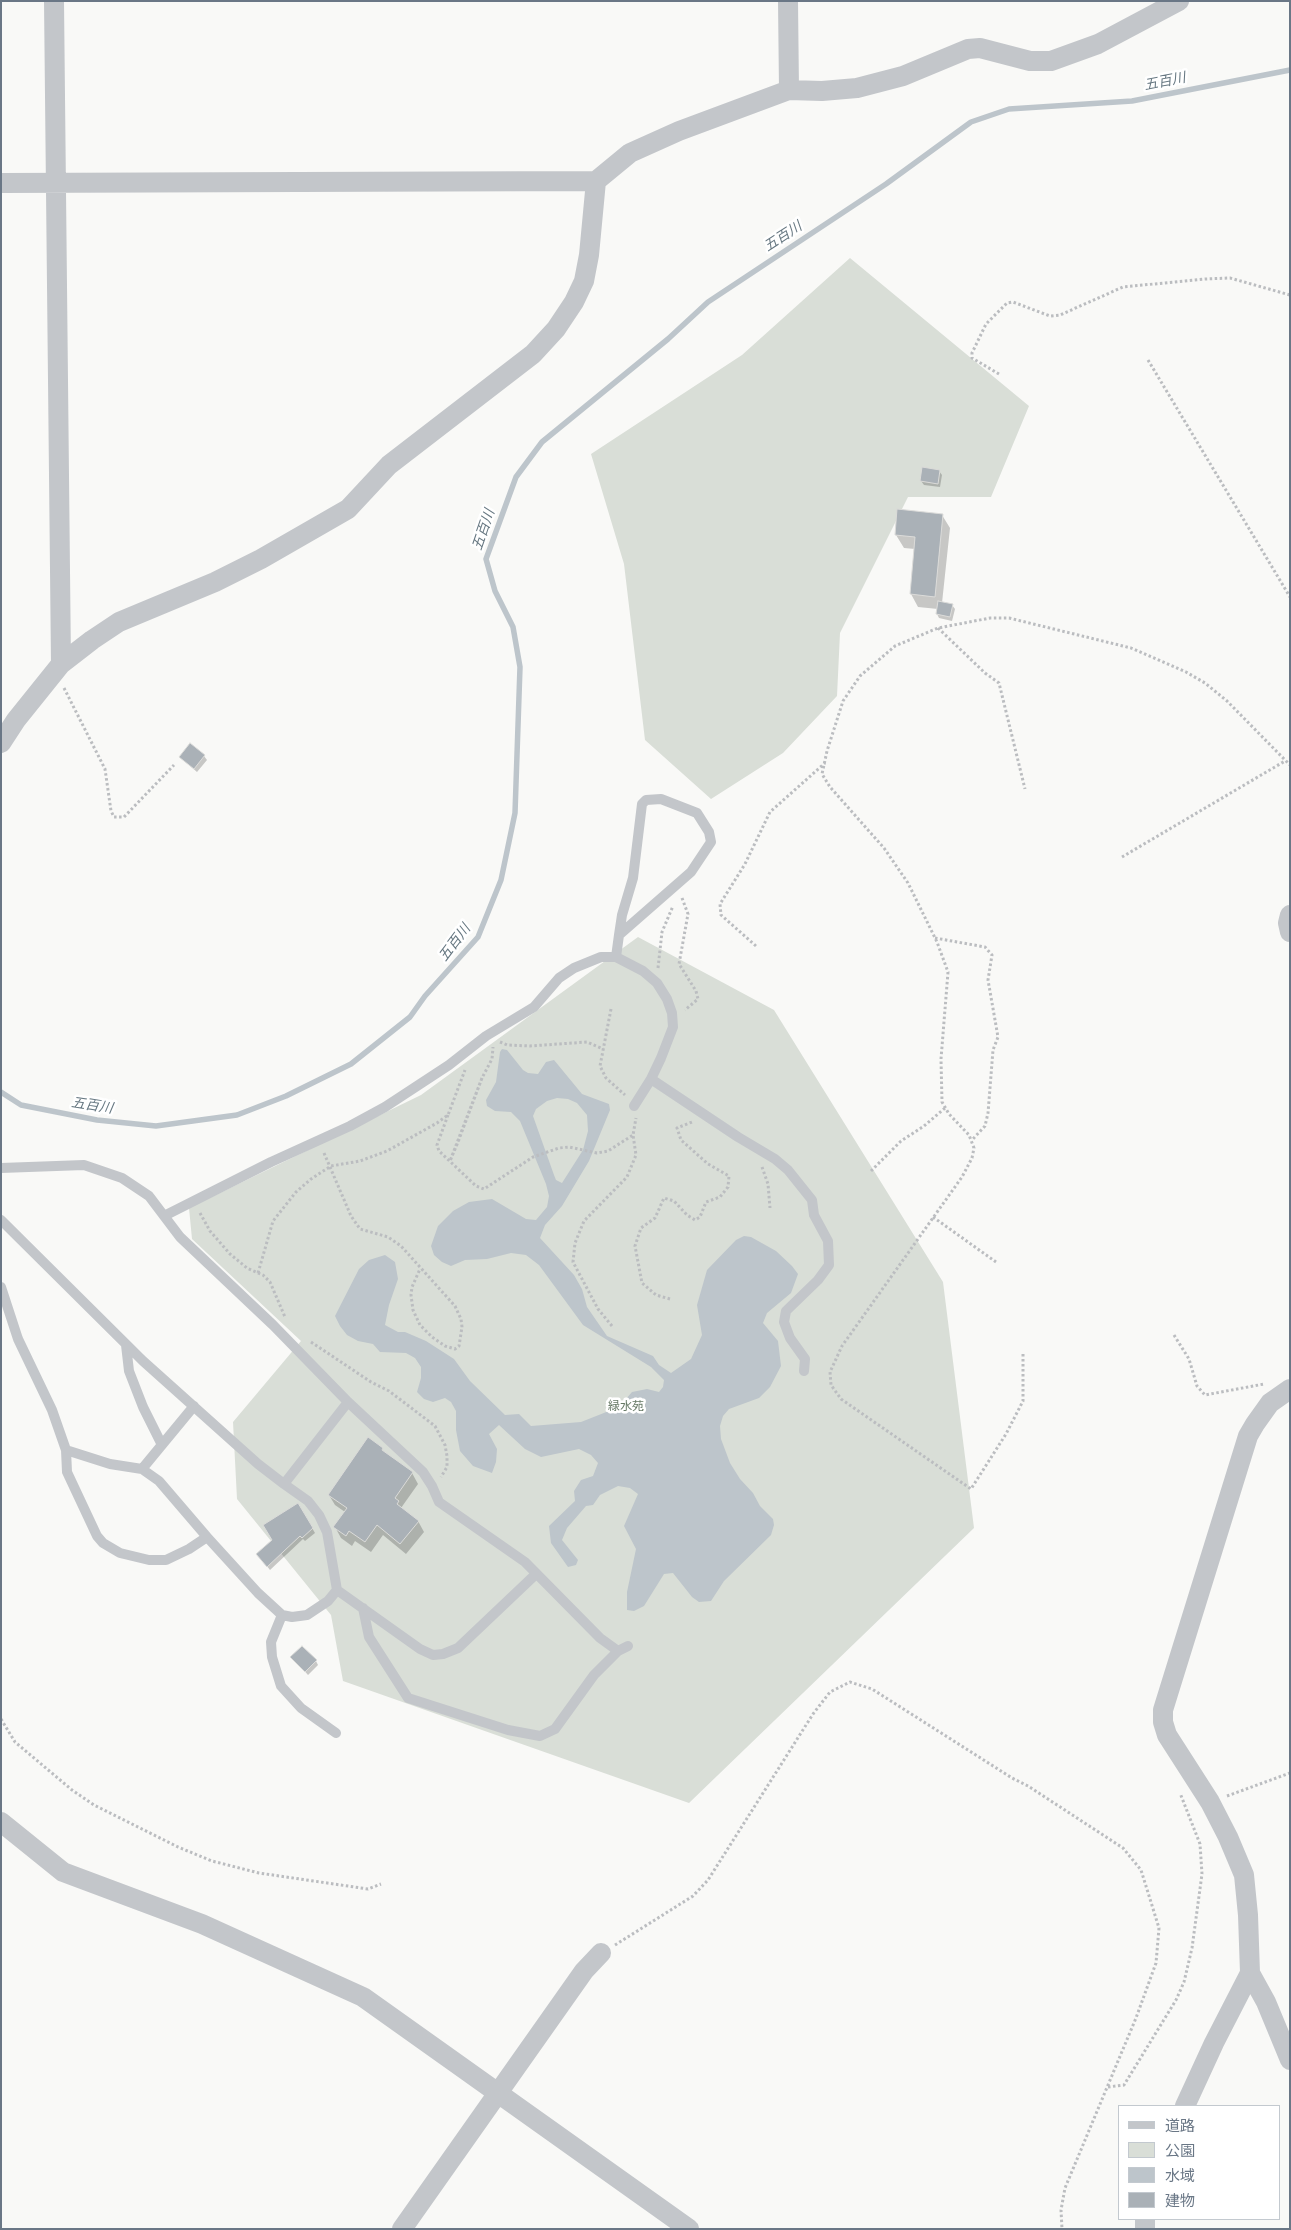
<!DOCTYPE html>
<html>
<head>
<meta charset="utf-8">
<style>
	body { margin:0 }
	#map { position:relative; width:1291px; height:2230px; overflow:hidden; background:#f9f9f7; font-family:"Archivo Narrow","Noto Sans JP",sans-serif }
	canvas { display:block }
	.frame { position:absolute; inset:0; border:2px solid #6a7786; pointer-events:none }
	.legend { position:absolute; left:1118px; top:2105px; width:162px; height:115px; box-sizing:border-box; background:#fff; border:1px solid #c3c9cf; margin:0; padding:6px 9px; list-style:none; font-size:15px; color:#6a7786 }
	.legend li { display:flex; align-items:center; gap:10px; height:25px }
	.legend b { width:25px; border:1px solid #c3c9cf }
</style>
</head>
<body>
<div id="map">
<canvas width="1291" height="2230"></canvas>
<div class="frame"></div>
<ul class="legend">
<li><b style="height:6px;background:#c3c6ca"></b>道路</li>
<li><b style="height:14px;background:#d9ded7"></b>公園</li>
<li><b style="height:14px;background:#bdc5cb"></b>水域</li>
<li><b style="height:14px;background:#aab1b7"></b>建物</li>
</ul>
</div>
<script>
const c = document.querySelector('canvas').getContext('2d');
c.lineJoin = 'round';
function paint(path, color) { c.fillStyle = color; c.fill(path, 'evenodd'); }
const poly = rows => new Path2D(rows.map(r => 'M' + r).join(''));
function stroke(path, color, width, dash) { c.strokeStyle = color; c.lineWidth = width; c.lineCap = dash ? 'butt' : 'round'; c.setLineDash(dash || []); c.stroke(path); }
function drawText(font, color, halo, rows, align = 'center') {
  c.font = font + ' "Archivo Narrow","Noto Sans JP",sans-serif'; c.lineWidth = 5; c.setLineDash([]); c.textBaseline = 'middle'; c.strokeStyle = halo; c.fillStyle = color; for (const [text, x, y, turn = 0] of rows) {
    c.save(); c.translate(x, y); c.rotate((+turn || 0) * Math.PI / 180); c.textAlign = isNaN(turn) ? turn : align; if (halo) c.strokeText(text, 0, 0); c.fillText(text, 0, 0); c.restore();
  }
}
paint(poly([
	[850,258,1029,406,991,497,908,497,840,633,837,696,783,753,711,799,645,740,624,564,591,454,742,355],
	[638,937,774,1010,943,1282,974,1528,689,1803,343,1681,331,1615,237,1499,233,1422,301,1341,192,1239,189,1208,421,1095]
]), '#d9ded7');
paint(poly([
	[502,1049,507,1050,523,1070,528,1073,538,1074,546,1062,554,1060,582,1094,609,1104,610,1110,589,1161,562,1206,545,1225,540,1238,574,1275,582,1289,587,1307,607,1336,653,1356,659,1365,671,1373,691,1359,702,1335,697,1305,707,1270,736,1240,744,1236,751,1237,776,1251,792,1266,798,1274,791,1293,767,1313,763,1323,778,1341,781,1366,770,1387,759,1398,729,1409,723,1416,720,1426,721,1439,730,1463,740,1479,753,1493,760,1506,773,1519,774,1525,771,1535,724,1581,711,1601,699,1602,692,1597,673,1573,664,1574,644,1606,634,1611,627,1610,627,1592,636,1549,624,1526,638,1494,630,1488,618,1486,600,1495,593,1505,586,1506,567,1528,562,1540,578,1560,576,1565,568,1567,551,1543,549,1526,575,1501,574,1491,581,1480,593,1476,598,1463,591,1455,579,1449,541,1457,525,1449,499,1425,489,1434,497,1449,496,1462,492,1473,473,1466,460,1451,456,1430,456,1411,451,1402,445,1398,433,1402,424,1399,417,1392,421,1378,421,1367,415,1358,406,1353,380,1352,373,1344,358,1341,347,1335,340,1326,335,1316,359,1269,369,1260,385,1255,395,1262,398,1279,389,1305,385,1325,398,1332,405,1332,426,1341,454,1359,470,1381,505,1415,519,1414,531,1426,581,1422,619,1407,632,1392,647,1389,659,1392,663,1387,664,1380,651,1367,583,1325,539,1265,526,1255,511,1253,487,1259,465,1260,451,1266,442,1262,434,1255,431,1246,438,1226,453,1211,469,1202,492,1199,526,1219,536,1220,547,1207,549,1196,546,1184,520,1121,511,1112,495,1111,487,1106,486,1100,496,1082,500,1052],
	[557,1098,568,1099,577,1103,587,1115,588,1131,583,1150,562,1183,556,1180,554,1175,533,1116,536,1109,547,1101]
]), '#bdc5cb');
paint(poly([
	[939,471,942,475,940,487,924,485,921,481],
	[942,515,950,528,942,603,952,605,955,609,952,621,939,618,937,614,938,609,918,607,911,594,915,549,904,548,896,535],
	[204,756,207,760,197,772,180,757],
	[382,1449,385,1454,412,1473,418,1484,401,1508,418,1521,424,1532,406,1554,383,1535,371,1552,355,1541,352,1546,341,1538,335,1527,345,1512,335,1505,329,1495],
	[298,1504,315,1533,305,1541,303,1539,270,1570,258,1555,274,1540],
	[292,1657,316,1661,318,1665,308,1675]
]), '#0003');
stroke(poly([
	[1,1092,21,1105,97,1120,156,1126,237,1115,286,1096,351,1064,410,1017,425,996,478,937,501,880,515,813,520,667,513,627,495,591,486,559,516,477,542,442,668,339,708,302,886,184,971,122,1009,109,1132,101,1290,70]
]), '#bdc5cb', 5.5);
const building = poly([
	[922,467,940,470,938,484,920,481,922,467],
	[897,509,943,514,935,597,910,594,915,537,895,535,897,509],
	[938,601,953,604,950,617,936,614,938,601],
	[190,743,205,755,194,769,179,757,190,743],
	[368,1437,383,1448,382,1450,413,1472,395,1498,399,1501,397,1504,419,1521,400,1544,377,1525,365,1542,349,1531,346,1536,333,1527,347,1508,328,1495,368,1437],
	[298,1503,313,1528,302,1538,300,1536,267,1567,256,1554,272,1540,263,1525,298,1503],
	[302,1646,317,1660,305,1672,290,1657,302,1646]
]);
paint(building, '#aab1b7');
stroke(building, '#dbdbd9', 1);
stroke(poly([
	[1148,360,1290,597],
	[999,374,972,358,972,353,986,324,1007,303,1013,302,1050,316,1060,315,1123,287,1205,279,1230,278,1290,295],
	[938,628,985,673,999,683,1025,789],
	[64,688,105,769,111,811,114,817,124,817,174,765],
	[1122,857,1285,761],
	[682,898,688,914,679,964,696,991,698,999,685,1010],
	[935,938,985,947,992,955,988,980,998,1037,993,1050,988,1113,985,1126,972,1140],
	[756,946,721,915,720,904,745,864,770,812,825,763],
	[658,968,662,932,673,906],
	[611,1009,600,1066,606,1078,625,1095],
	[500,1042,507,1045,530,1046,587,1042,603,1049],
	[482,1078,458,1142,450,1161,482,1078,492,1059,493,1047],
	[448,1115,437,1145,439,1151,476,1186,484,1189,533,1157,559,1148,569,1147,597,1153,608,1151,633,1135],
	[324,1153,351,1216,360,1229,388,1237,401,1246,455,1306,461,1319,462,1327,459,1346,455,1349,445,1346,432,1337,420,1325,413,1310,411,1295,412,1287,420,1269],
	[762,1167,768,1184,770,1208],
	[871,1171,901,1141,924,1126,945,1108],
	[200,1213,210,1231,230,1254,247,1268,263,1275,270,1282,285,1317],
	[933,1217,996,1262],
	[258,1273,273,1221,296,1192,311,1179,331,1166,360,1161,387,1151,437,1123,448,1115,465,1070],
	[670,1299,656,1295,642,1283,635,1246,641,1228,655,1218,664,1198,674,1201,687,1215,695,1220,700,1217,706,1202,720,1197,728,1187,729,1176,708,1164,681,1140,677,1128,692,1122],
	[612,1326,598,1309,573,1262,575,1243,584,1221,627,1177,636,1155,633,1135,636,1118],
	[1174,1335,1189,1359,1197,1386,1205,1395,1264,1384],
	[311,1342,371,1382,389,1391,435,1426,445,1445,447,1456,447,1467,441,1477],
	[1023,1354,1023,1401,1006,1434,971,1489,841,1399,831,1385,830,1372,842,1346,962,1177,972,1158,974,1148,969,1135,949,1114,942,1102,941,1059,948,972,937,942,908,883,884,848,830,787,822,774,827,751,843,701,860,676,895,646,938,628,990,618,1009,618,1131,648,1186,672,1205,683,1227,701,1290,765],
	[1,1719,15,1742,72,1790,94,1805,178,1847,212,1861,259,1873,368,1889,381,1884],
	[1227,1796,1290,1773],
	[615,1945,693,1896,708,1880,813,1714,830,1692,850,1682,872,1689,1012,1778,1028,1786,1123,1848,1141,1870,1159,1928,1156,1963,1136,2018,1065,2188,1061,2210,1062,2229],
	[1108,2087,1124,2085,1176,2000,1184,1982,1192,1948,1202,1874,1200,1844,1180,1793]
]), '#bbbdc0', 3, [2.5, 2.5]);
stroke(poly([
	[616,957,619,935,622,915,633,878,642,804,646,800,661,799,697,813,709,832,711,842,691,872,619,935],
	[651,1079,738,1137,775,1159,788,1170,812,1200,814,1215,828,1241,829,1265,818,1280,786,1311,784,1322,790,1338,805,1359,804,1371],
	[1,1168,84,1165,122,1178,149,1196,180,1237,273,1325,348,1402,423,1472,432,1486,439,1502,525,1562,600,1638,618,1651],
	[164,1216,271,1162,350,1126,385,1107,449,1065,486,1036,534,1007,559,978,574,968,601,957,616,957,643,971,657,983,667,999,672,1013,673,1027,661,1058,651,1079,634,1106],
	[1,1220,143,1361,258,1464,284,1484,348,1402],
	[1,1287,18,1339,52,1410,66,1450,67,1472,97,1536,103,1543,120,1553,149,1560,166,1560,189,1549,207,1537],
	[126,1345,129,1371,143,1407,162,1445],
	[66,1450,110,1464,142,1469,159,1481,207,1537,258,1593,282,1615,292,1617,307,1615,328,1601,337,1590,327,1532,319,1515,308,1501,284,1484],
	[142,1469,194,1406],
	[337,1590,420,1649,433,1655,443,1654,458,1648,536,1574],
	[363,1608,369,1637,408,1698,508,1730,540,1736,555,1729,594,1675,618,1651,628,1646],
	[282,1615,271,1642,272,1657,281,1686,301,1708,336,1733]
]), '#c3c6ca', 10);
stroke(poly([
	[54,1,61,664],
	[788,1,789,90],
	[1,183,596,181],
	[1,743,16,720,61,664,92,640,119,622,215,582,261,559,348,509,389,465,533,354,556,329,574,302,584,281,589,255,596,181,630,153,679,131,789,90,822,91,857,88,903,76,968,49,980,48,1030,61,1051,61,1098,44,1179,1],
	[1290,915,1288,923,1290,932],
	[1,1822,63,1872,202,1924,363,1997,689,2229],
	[1250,1973,1266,2002,1290,2060],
	[1185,2106,1214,2043,1250,1973,1248,1915,1244,1875,1228,1837,1210,1802,1167,1735,1163,1722,1163,1710,1248,1436,1255,1424,1270,1403,1290,1389],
	[402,2229,584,1971,601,1953],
	[1145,2229,1145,2219]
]), '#c3c6ca', 20);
drawText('12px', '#667965', '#fff', [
	["緑水苑",626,1407]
]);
drawText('italic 14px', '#667781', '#fff', [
	["五百川",1165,82,-11],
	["五百川",783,237,-33],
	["五百川",484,530,-71],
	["五百川",455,943,-53],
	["五百川",92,1106,9]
]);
</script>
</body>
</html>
